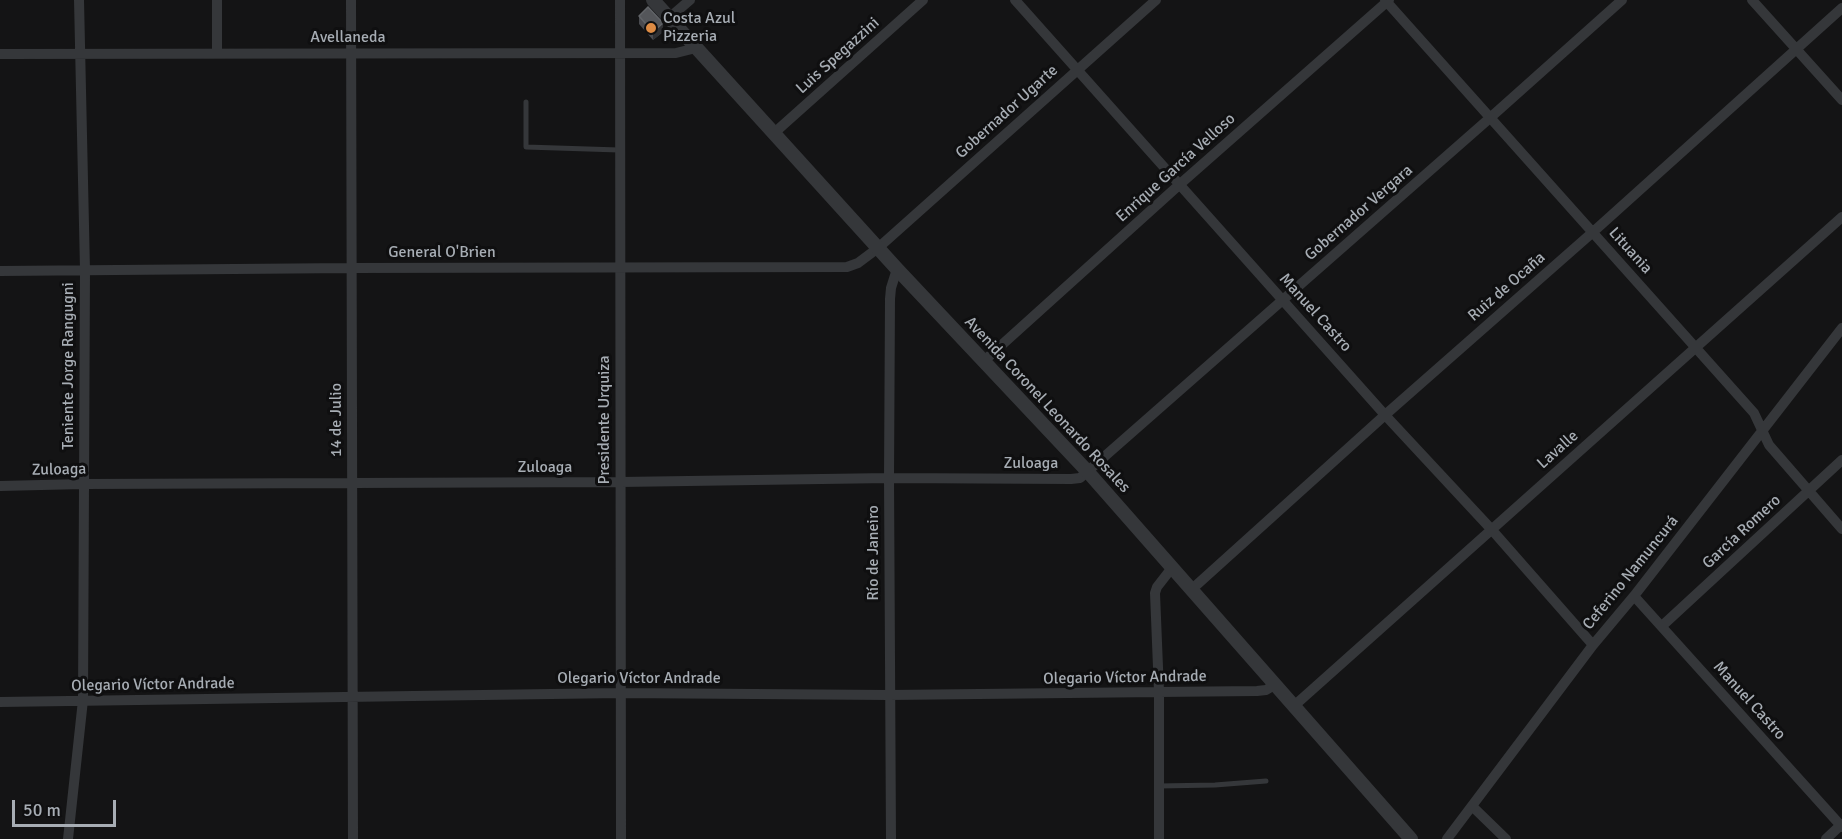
<!DOCTYPE html>
<html>
<head>
<meta charset="utf-8">
<style>
	body { margin:0 }
	#map { position:relative; width:1842px; height:839px; overflow:hidden; background:#141415; font-family:Signika,sans-serif }
	canvas { display:block }
	.scale { position:absolute; left:12px; top:800px; width:104px; height:27px; box-sizing:border-box; border:3px solid #a7adb4; border-top:0; padding-left:8px; font-size:18px; line-height:21px; white-space:nowrap; color:#a7adb4; -webkit-text-stroke:4px #0f0f10; paint-order:stroke }
</style>
</head>
<body>
<div id="map">
<canvas width="1842" height="839"></canvas>
<div class="scale">50 m</div>
</div>
<script>
const c = document.querySelector('canvas').getContext('2d');
c.lineJoin = 'round';
const poly = rows => new Path2D(rows.map(r => 'M' + r).join(''));
function stroke(path, color, width, dash) { c.strokeStyle = color; c.lineWidth = width; c.lineCap = dash ? 'butt' : 'round'; c.setLineDash(dash || []); c.stroke(path); }
function paint(path, color) { c.fillStyle = color; c.fill(path, 'evenodd'); }
function drawText(font, color, halo, rows, align = 'center') {
  c.font = font + ' Signika,sans-serif'; c.lineWidth = 6; c.setLineDash([]); c.textBaseline = 'middle'; c.strokeStyle = halo; c.fillStyle = color; for (const [text, x, y, turn = 0] of rows) {
    c.save(); c.translate(x, y); c.rotate((+turn || 0) * Math.PI / 180); c.textAlign = isNaN(turn) ? turn : align; if (halo) c.strokeText(text, 0, 0); c.fillText(text, 0, 0); c.restore();
  }
}
stroke(poly([
	[526,102,526,147,619,150],
	[1159,786,1215,785,1266,781]
]), '#35373a', 5);
stroke(poly([
	[351,0,353,839],
	[620,0,621,839],
	[1015,0,1385,415,1492,530,1593,645],
	[1385,0,1754,413,1769,445,1842,529],
	[1752,0,1842,100],
	[669,18,690,0],
	[217,53,217,0],
	[0,54,676,53,696,48],
	[773,134,923,0],
	[0,271,351,268,847,267,858,263,878,248,1156,0],
	[985,360,1179,185,1389,0],
	[0,486,83,484,621,482,889,478,1071,479,1080,478,1491,117,1622,0],
	[1191,590,1385,415,1593,232,1842,8],
	[1634,596,1842,827],
	[1662,626,1842,460],
	[0,702,620,693,889,695,1159,692,1257,691,1266,690,1276,684],
	[1295,705,1842,217],
	[1473,807,1506,839],
	[68,839,83,700,85,270,79,0],
	[891,839,889,478,890,299,891,288,897,269],
	[1159,839,1159,692,1155,593,1157,587,1171,569],
	[1447,839,1593,645,1634,596,1842,328],
	[1826,839,1842,824]
]), '#35373a', 10);
stroke(poly([
	[653,0,897,269,1088,472,1411,839]
]), '#35373a', 14);
paint(poly([
	[639,16,663,32,653,40,639,24]
]), '#4a4b50');
paint(poly([
	[663,23,663,32,653,40,653,32]
]), '#303134');
const building = poly([
	[648,7,663,23,653,32,639,16,648,7]
]);
paint(building, '#54565a');
stroke(building, '#616468', 1.5);
for (const [x, y, r, color] of [
	[651,28,6,"#dd8b44"]
]) { const dot = new Path2D(); dot.arc(x, y, r, 0, 2 * Math.PI); c.fillStyle = color; c.fill(dot); stroke(dot, '#0f0f10', 2); }
drawText('16px', '#a7adb4', '#0f0f10', [
	["Costa Azul",663,19],
	["Pizzeria",663,37]
], 'left');
drawText('16px', '#a7adb4', '#0f0f10', [
	["Avellaneda",348,38],
	["Luis Spegazzini",838,56,-42],
	["Gobernador Ugarte",1007,112,-42],
	["Enrique García Velloso",1176,168,-42],
	["Gobernador Vergara",1359,213,-41],
	["Lituania",1630,251,48],
	["General O'Brien",442,253],
	["Ruiz de Ocaña",1507,287,-41],
	["Manuel Castro",1315,313,48],
	["Teniente Jorge Rangugni",69,366,-90],
	["Avenida Coronel Leonardo Rosales",1047,405,47],
	["14 de Julio",337,420,-90],
	["Presidente Urquiza",605,420,-90],
	["Lavalle",1558,450,-42],
	["Zuloaga",1031,464],
	["Zuloaga",545,468],
	["Zuloaga",59,470,-1],
	["García Romero",1742,532,-43],
	["Río de Janeiro",874,553,-90],
	["Ceferino Namuncurá",1631,573,-51],
	["Olegario Víctor Andrade",1125,678,-1],
	["Olegario Víctor Andrade",639,679],
	["Olegario Víctor Andrade",153,685,-1],
	["Manuel Castro",1749,701,48]
]);
</script>
</body>
</html>
